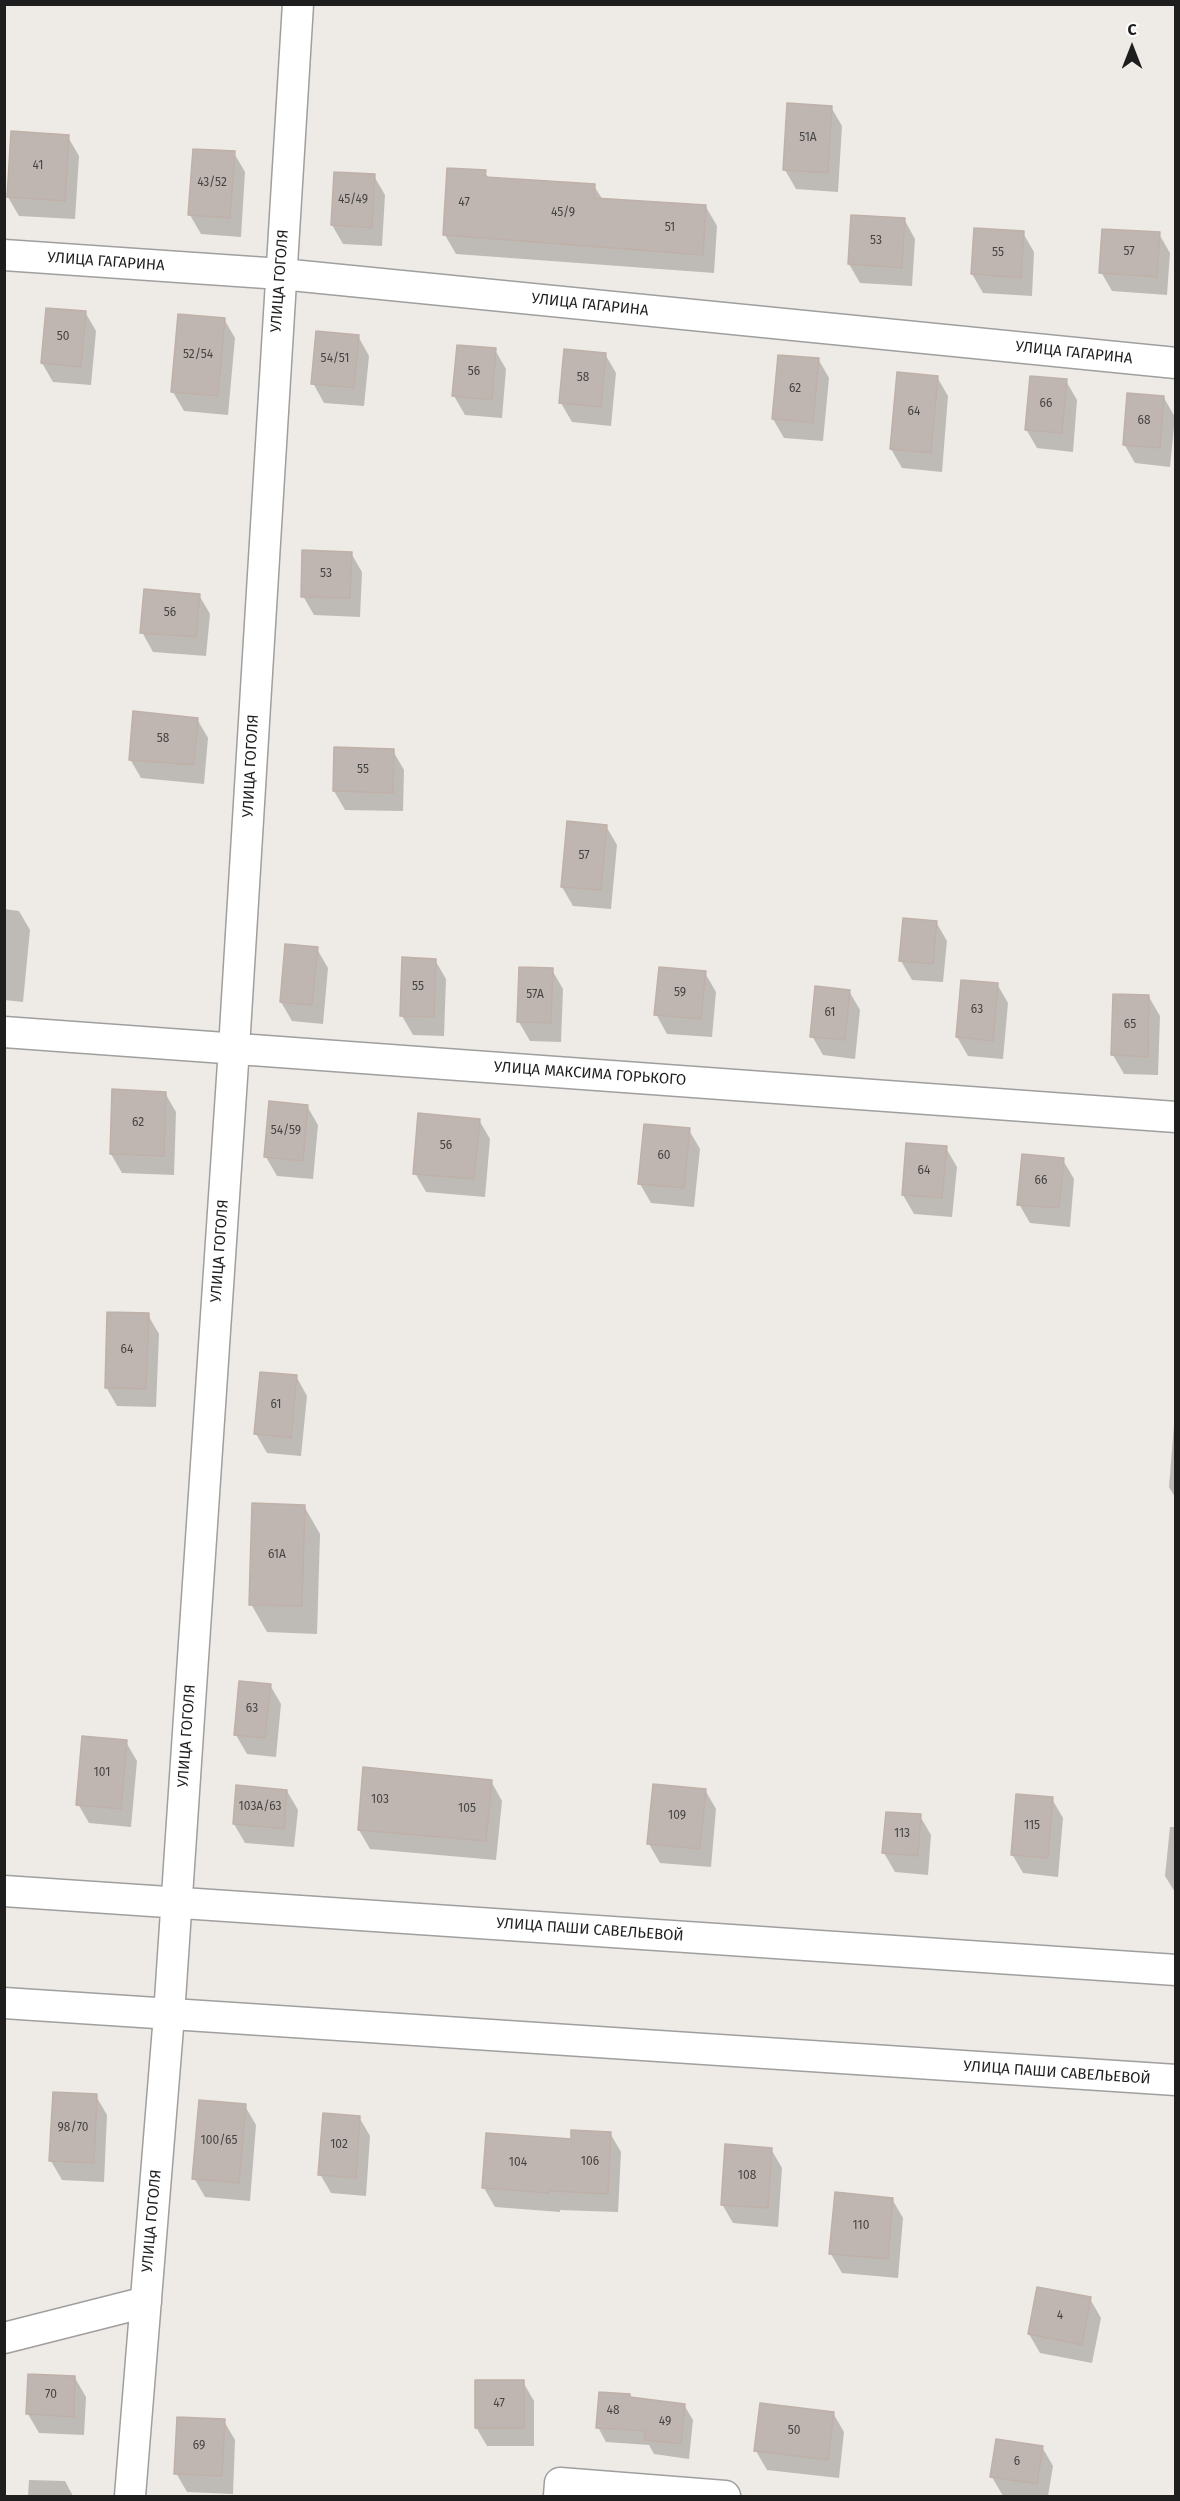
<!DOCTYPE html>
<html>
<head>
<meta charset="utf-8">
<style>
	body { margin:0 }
	#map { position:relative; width:1180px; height:2501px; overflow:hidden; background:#eeeae5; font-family:"Fira Sans",sans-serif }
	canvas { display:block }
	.frame { position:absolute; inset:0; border:6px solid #1e1e1e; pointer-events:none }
	.north { position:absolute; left:1102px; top:18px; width:60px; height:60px; -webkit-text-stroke:4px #fff; paint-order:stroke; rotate:0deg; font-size:16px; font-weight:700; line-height:24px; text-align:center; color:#1e1e1e }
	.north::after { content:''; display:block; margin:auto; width:21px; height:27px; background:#1e1e1e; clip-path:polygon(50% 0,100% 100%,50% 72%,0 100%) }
</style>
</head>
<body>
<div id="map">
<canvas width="1180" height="2501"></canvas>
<div class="frame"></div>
<div class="north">С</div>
</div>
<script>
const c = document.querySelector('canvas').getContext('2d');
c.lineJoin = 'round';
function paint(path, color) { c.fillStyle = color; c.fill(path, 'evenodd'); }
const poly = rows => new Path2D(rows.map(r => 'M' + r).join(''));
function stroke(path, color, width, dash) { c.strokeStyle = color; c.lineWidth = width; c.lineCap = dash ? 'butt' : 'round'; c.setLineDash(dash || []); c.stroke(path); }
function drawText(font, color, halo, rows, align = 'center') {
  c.font = font + ' "Fira Sans",sans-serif'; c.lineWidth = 4.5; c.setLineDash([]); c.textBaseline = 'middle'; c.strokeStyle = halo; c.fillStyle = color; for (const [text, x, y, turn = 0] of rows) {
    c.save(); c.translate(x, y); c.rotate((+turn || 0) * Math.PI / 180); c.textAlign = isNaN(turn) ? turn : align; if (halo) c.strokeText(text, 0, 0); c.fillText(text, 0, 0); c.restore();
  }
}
paint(poly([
	[831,107,842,126,838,192,796,189,785,170],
	[68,137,79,156,75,219,19,216,8,197],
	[234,153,245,172,241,237,201,234,190,215],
	[485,172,489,179,594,186,603,200,706,207,717,226,714,273,456,254,445,235],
	[374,176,385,195,382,246,343,244,332,225],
	[852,216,904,219,915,239,912,286,860,283,849,264],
	[1023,233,1034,252,1032,296,983,293,972,274],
	[1159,234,1170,253,1167,295,1112,291,1101,272],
	[85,312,96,331,91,385,53,382,42,363],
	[224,319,235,338,228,415,184,411,173,392],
	[358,336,369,356,364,406,324,403,313,383],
	[495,350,506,369,502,418,465,415,454,396],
	[605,354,616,373,611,426,572,422,561,403],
	[818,359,829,378,823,441,784,438,773,419],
	[937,377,948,396,942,472,902,468,891,449],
	[1066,381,1077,400,1073,452,1037,448,1026,429],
	[1164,398,1175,417,1170,467,1135,463,1124,444],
	[351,553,362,572,360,617,314,615,303,596],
	[199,595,210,614,206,656,153,652,142,632],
	[197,719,208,738,204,784,141,778,130,759],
	[393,751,404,770,403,811,345,810,334,791],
	[606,826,617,845,611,909,573,906,562,887],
	[4,909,19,911,30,930,23,1002,4,1000],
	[936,922,947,941,943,982,912,980,901,961],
	[317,949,328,968,323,1024,292,1021,281,1002],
	[435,960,446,979,444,1036,413,1035,402,1016],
	[552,970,563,989,561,1042,530,1041,519,1022],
	[705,973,716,992,712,1037,667,1034,656,1014],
	[997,984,1008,1003,1003,1059,968,1056,957,1037],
	[849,991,860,1010,855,1059,823,1055,812,1036],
	[1149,997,1160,1016,1158,1075,1124,1074,1113,1055],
	[165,1093,176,1112,174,1175,122,1173,111,1154],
	[307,1106,318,1125,313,1179,277,1176,266,1157],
	[479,1120,490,1139,485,1197,426,1192,415,1173],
	[689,1130,700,1149,694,1207,651,1203,640,1184],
	[946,1148,957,1167,952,1217,914,1214,903,1195],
	[1063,1160,1074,1179,1070,1227,1030,1223,1019,1204],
	[148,1315,159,1334,156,1407,117,1406,106,1387],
	[296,1376,307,1396,301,1456,267,1453,256,1434],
	[1174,1425,1176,1425,1176,1499,1169,1487],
	[304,1506,320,1534,317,1634,267,1632,251,1604],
	[270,1685,281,1704,276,1757,247,1754,236,1735],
	[126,1742,137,1761,131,1827,89,1823,78,1804],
	[491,1781,502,1801,496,1860,370,1849,359,1830],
	[705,1790,716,1809,711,1867,660,1863,649,1844],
	[287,1791,298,1810,294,1847,245,1843,234,1824],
	[1052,1799,1063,1818,1058,1877,1023,1873,1012,1854],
	[920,1816,931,1835,928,1875,895,1872,884,1853],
	[1170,1827,1176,1827,1176,1894,1165,1876],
	[96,2096,107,2115,104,2182,62,2180,51,2161],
	[245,2106,256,2125,250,2201,205,2197,194,2178],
	[359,2117,370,2136,366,2196,331,2193,320,2174],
	[610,2133,621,2152,618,2212,560,2210,560,2212,495,2207,484,2188,572,2141],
	[771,2149,782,2168,778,2227,733,2223,722,2204],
	[892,2199,903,2218,898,2278,842,2273,831,2254],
	[1090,2299,1101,2318,1092,2363,1040,2353,1029,2334],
	[29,2375,75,2378,86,2397,84,2435,39,2433,28,2414],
	[523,2382,534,2401,534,2446,487,2446,476,2427],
	[630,2396,631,2398,684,2405,693,2420,689,2459,654,2454,649,2445,606,2442,598,2427],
	[833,2413,844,2432,839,2478,767,2470,756,2451],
	[224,2421,235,2440,233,2494,187,2492,176,2473],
	[1042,2447,1053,2466,1048,2496,1003,2496,992,2477],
	[29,2480,65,2481,73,2496,28,2496]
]), '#0003');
const building = poly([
	[787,103,832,106,828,173,783,170,787,103],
	[11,131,69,135,65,201,7,197,11,131],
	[193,149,235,151,230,218,188,215,193,149],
	[447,168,486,170,485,177,595,184,594,198,706,205,703,255,443,235,447,168],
	[334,172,375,174,372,228,331,225,334,172],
	[851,215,905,218,902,268,848,264,851,215],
	[974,228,1024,231,1021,278,971,274,974,228],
	[1102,229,1160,232,1157,277,1099,273,1102,229],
	[46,308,86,311,81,367,41,363,46,308],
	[178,314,225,318,218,396,171,392,178,314],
	[316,331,359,335,354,388,311,384,316,331],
	[457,345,496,348,492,400,452,396,457,345],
	[564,349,606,353,601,407,559,403,564,349],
	[778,355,819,358,813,423,772,419,778,355],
	[897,372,938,376,931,453,890,449,897,372],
	[1030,376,1067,379,1062,433,1025,430,1030,376],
	[1127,393,1164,396,1160,448,1123,445,1127,393],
	[302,550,352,552,350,598,301,597,302,550],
	[144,589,200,594,196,637,140,633,144,589],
	[133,711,198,718,194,765,129,760,133,711],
	[334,747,394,749,393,793,333,791,334,747],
	[567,821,607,825,601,890,561,887,567,821],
	[903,918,937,921,933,964,899,961,903,918],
	[285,944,318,947,312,1005,280,1002,285,944],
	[402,957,436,959,434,1017,400,1016,402,957],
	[519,967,553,968,551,1023,517,1022,519,967],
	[659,967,706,971,701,1019,654,1015,659,967],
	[961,980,998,983,993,1041,956,1037,961,980],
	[815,986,850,990,845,1040,810,1037,815,986],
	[1113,994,1149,995,1148,1057,1111,1055,1113,994],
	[112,1089,166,1092,164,1156,110,1154,112,1089],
	[269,1101,308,1105,303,1161,264,1157,269,1101],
	[418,1113,480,1119,474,1179,413,1174,418,1113],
	[644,1124,690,1128,684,1188,638,1184,644,1124],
	[906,1143,947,1146,942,1198,902,1195,906,1143],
	[1022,1154,1064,1158,1059,1208,1017,1205,1022,1154],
	[107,1312,149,1313,146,1389,105,1388,107,1312],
	[260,1372,297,1375,291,1438,254,1434,260,1372],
	[252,1503,305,1505,302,1606,249,1605,252,1503],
	[239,1681,271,1684,265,1738,234,1735,239,1681],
	[82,1736,127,1740,121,1809,76,1805,82,1736],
	[363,1767,492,1780,486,1841,358,1830,363,1767],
	[653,1784,706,1789,700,1849,647,1844,653,1784],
	[236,1785,287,1790,284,1829,233,1824,236,1785],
	[1016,1794,1053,1797,1048,1858,1011,1855,1016,1794],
	[886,1812,921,1814,918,1856,882,1853,886,1812],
	[53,2092,97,2094,94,2163,49,2161,53,2092],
	[199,2100,246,2104,239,2183,192,2179,199,2100],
	[323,2113,360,2116,356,2178,318,2175,323,2113],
	[571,2130,611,2132,608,2194,550,2191,549,2193,482,2188,486,2133,571,2139,571,2130],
	[725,2144,772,2148,768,2208,721,2205,725,2144],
	[835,2192,893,2198,888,2259,829,2254,835,2192],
	[1037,2287,1091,2297,1082,2345,1028,2334,1037,2287],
	[28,2374,75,2376,74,2417,26,2414,28,2374],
	[475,2380,524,2380,524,2428,475,2428,475,2380],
	[599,2392,630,2394,630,2397,685,2404,681,2444,644,2440,645,2431,596,2428,599,2392],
	[760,2403,834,2412,828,2460,754,2451,760,2403],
	[177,2417,225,2419,222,2476,174,2474,177,2417],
	[996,2439,1043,2446,1037,2484,990,2477,996,2439]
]);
paint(building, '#bfb6b2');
stroke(building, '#bfb0a8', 1.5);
const minor = poly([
	[4,255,281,274,1176,363],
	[4,1032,1176,1117],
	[4,1891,1176,1970],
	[4,2003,1176,2080],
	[4,2338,146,2302],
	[130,2496,169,2015,234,1048,298,4],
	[559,2496,560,2483,725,2496]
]);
stroke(minor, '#9f9f9f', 33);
stroke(minor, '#fff', 30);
drawText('12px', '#464443', null, [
	["51А",808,138],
	["41",38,166],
	["43/52",212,183],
	["45/49",353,200],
	["47",464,203],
	["45/9",563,213],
	["51",670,228],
	["53",876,241],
	["57",1129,252],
	["55",998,253],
	["50",63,337],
	["52/54",198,355],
	["54/51",335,359],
	["56",474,372],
	["58",583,378],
	["62",795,389],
	["66",1046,404],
	["64",914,412],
	["68",1144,421],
	["53",326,574],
	["56",170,613],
	["58",163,739],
	["55",363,770],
	["57",584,856],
	["55",418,987],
	["59",680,993],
	["57А",535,995],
	["63",977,1010],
	["61",830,1013],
	["65",1130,1025],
	["62",138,1123],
	["54/59",286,1131],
	["56",446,1146],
	["60",664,1156],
	["64",924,1171],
	["66",1041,1181],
	["64",127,1350],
	["61",276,1405],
	["61А",277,1555],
	["63",252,1709],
	["101",102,1773],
	["103",380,1800],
	["103А/63",260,1807],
	["105",467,1809],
	["109",677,1816],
	["115",1032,1826],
	["113",902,1834],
	["98/70",73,2128],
	["100/65",219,2141],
	["102",339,2145],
	["106",590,2162],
	["104",518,2163],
	["108",747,2176],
	["110",861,2226],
	["4",1060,2316],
	["70",51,2395],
	["47",499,2404],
	["48",613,2411],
	["49",665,2422],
	["50",794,2431],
	["69",199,2446],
	["6",1017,2462]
]);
drawText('15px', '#1e1e1e', '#fff', [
	["УЛИЦА ГАГАРИНА",106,262,4],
	["УЛИЦА ГОГОЛЯ",280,281,-86],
	["УЛИЦА ГАГАРИНА",590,305,6],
	["УЛИЦА ГАГАРИНА",1074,353,6],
	["УЛИЦА ГОГОЛЯ",251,766,-87],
	["УЛИЦА МАКСИМА ГОРЬКОГО",590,1074,4],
	["УЛИЦА ГОГОЛЯ",220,1251,-86],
	["УЛИЦА ГОГОЛЯ",187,1736,-86],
	["УЛИЦА ПАШИ САВЕЛЬЕВОЙ",590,1930,4],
	["УЛИЦА ПАШИ САВЕЛЬЕВОЙ",1057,2073,4],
	["УЛИЦА ГОГОЛЯ",152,2221,-85]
]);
</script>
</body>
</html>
